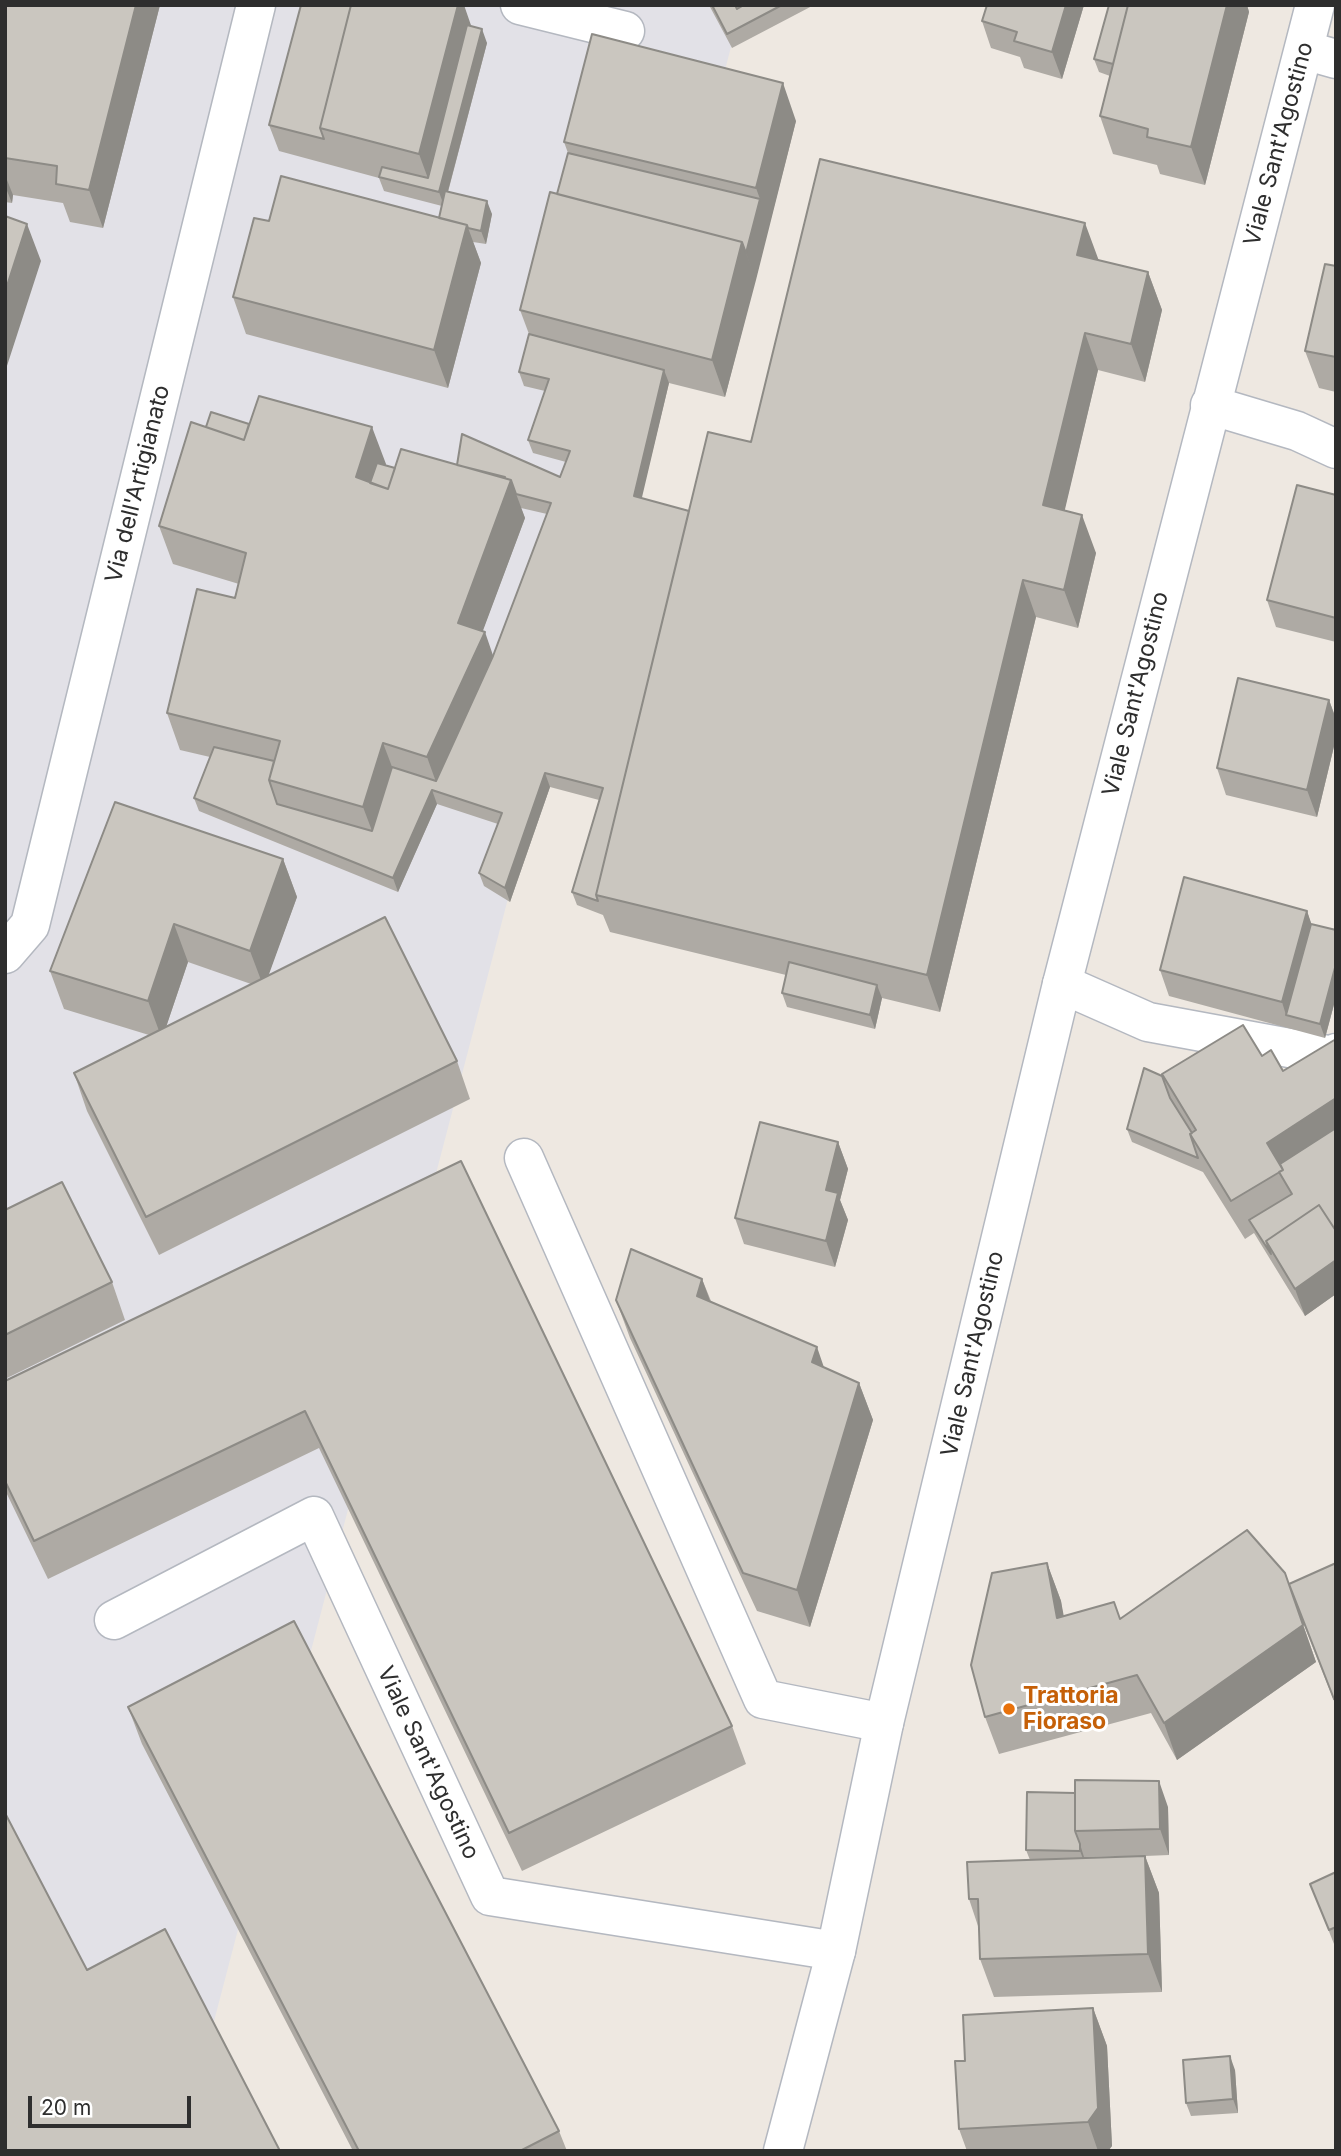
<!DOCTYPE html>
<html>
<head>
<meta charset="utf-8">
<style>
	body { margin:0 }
	#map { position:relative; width:1341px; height:2156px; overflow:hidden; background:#eee8e1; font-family:Inter,sans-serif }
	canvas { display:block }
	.frame { position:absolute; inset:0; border:7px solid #2e2e2e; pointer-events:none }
	.scale { position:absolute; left:28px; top:2096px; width:163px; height:32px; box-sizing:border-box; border:4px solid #2e2e2e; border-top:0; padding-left:9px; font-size:21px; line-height:24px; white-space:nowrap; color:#2e2e2e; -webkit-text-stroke:5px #fff; paint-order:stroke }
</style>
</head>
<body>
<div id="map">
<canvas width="1341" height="2156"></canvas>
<div class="frame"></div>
<div class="scale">20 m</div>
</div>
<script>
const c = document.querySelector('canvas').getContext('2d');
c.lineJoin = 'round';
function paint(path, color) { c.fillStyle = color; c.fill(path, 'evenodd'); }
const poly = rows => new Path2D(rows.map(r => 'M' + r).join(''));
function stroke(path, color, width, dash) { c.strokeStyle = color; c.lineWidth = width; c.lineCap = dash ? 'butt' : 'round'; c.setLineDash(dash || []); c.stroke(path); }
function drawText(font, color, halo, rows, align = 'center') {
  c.font = font + ' Inter,sans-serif'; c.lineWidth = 6; c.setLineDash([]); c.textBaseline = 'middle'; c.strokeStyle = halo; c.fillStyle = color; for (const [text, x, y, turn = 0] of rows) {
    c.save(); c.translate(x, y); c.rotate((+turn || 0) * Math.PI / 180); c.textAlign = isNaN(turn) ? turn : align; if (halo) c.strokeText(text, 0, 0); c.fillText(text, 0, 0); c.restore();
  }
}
paint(poly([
	[5,5,742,5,180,2151,5,2151]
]), '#e2e1e7');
const street = poly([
	[520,5,625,31],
	[1304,50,1336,59],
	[1210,405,1297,431,1336,449],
	[5,954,30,925,256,5],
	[1062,984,1148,1022,1333,1056,1336,1053],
	[524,1158,763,1699,884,1723],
	[114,1620,314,1516,490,1896,836,1951]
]);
const secondary = poly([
	[783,2151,836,1951,884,1723,1062,984,1315,5]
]);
stroke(street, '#b4b8c0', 41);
stroke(secondary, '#b4b8c0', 41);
stroke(street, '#fff', 38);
stroke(secondary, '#fff', 38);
paint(poly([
	[5,5,160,5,103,228,70,222,63,203,13,195,12,203,5,202],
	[709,5,814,5,732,48],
	[987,5,1084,5,1062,79,1024,68,1020,57,991,48,982,21],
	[1109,5,1247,5,1249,12,1205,185,1160,174,1157,165,1113,154,1100,116,1110,76,1099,72,1094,59],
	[471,26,487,43,448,192,492,214,486,244,473,242,481,263,448,388,246,334,233,297,269,221,439,218,442,206,384,191,379,178,279,151,269,125],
	[796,121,725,397,669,383,641,498,689,511,751,442,1098,260,1148,272,1162,310,1145,382,1098,370,1064,511,1096,553,1078,628,1036,617,940,1012,882,998,875,1029,787,1007,782,993,786,975,610,932,603,915,577,905,572,892,599,800,550,787,510,902,484,886,479,873,498,824,437,804,398,892,199,811,194,798,210,757,180,750,167,713,235,598,239,584,173,564,159,526,206,427,249,424,386,464,386,465,395,468,457,465,560,477,566,462,533,453,528,440,545,391,524,386,519,372,529,334,520,310,557,194,568,153,564,142],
	[521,508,547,514,493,656,482,632,525,518],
	[1336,266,1336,392,1319,388,1305,351],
	[1336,495,1336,642,1276,627,1267,600],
	[1329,700,1336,719,1336,738,1317,817,1226,795,1217,768],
	[283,859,297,897,268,975,457,1061,470,1099,159,1255,87,1111,74,1073,149,1035,64,1009,50,971],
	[188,962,251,984,166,1027],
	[1307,911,1311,924,1336,930,1336,997,1325,1038,1169,996,1160,970],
	[1336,1039,1336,1294,1305,1316,1254,1233,1245,1239,1203,1172,1132,1142,1127,1129,1162,1076,1262,1056,1283,1071],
	[838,1142,848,1169,840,1200,848,1220,835,1267,744,1244,735,1218],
	[461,1161,732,1726,746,1764,522,1871,319,1448,48,1579,5,1490,5,1381],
	[5,1210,112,1282,125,1320,5,1379],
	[702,1279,711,1301,824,1367,859,1383,873,1420,810,1627,757,1611,630,1338,616,1300],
	[1047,1563,1061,1601,1063,1616,1120,1619,1289,1584,1336,1563,1336,1706,1298,1610,1316,1662,1177,1760,1151,1713,999,1754,985,1717],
	[128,1707,559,2131,567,2151,353,2151,142,1744],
	[1027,1792,1168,1807,1169,1855,1145,1856,1159,1893,1162,1992,994,1997,980,1959,979,1929,969,1899,1030,1860,1026,1850],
	[1138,1856,1085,1858,1085,1857],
	[1336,1872,1336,1943,1334,1944,1310,1884],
	[1093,2008,1107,2046,1112,2146,1108,2151,967,2151,959,2129,965,2061],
	[1235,2070,1238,2113,1191,2116,1186,2103]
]), '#aeaaa4');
paint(poly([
	[136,5,160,5,103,228,89,190],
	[458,5,464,5,474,34,433,192,419,154],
	[1066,5,1084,5,1062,79,1052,52],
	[1227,5,1247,5,1249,12,1205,185,1191,147],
	[482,29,487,43,444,206,439,192],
	[783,83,796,121,756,280,746,253,760,199,756,188],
	[5,175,13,195,12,203,5,186],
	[487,201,492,214,486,244,481,231],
	[1085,223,1099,261,1077,255],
	[27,224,41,261,5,372,5,292],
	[467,225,481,263,448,388,434,350],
	[742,242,756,280,725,397,712,360],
	[1148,272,1162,310,1145,382,1131,344],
	[1085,333,1098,370,1057,543,1043,505],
	[664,370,669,383,639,510,634,496],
	[372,427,386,464,373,504,356,477],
	[511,480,525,518,472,660,485,632,498,670,440,793,427,757,458,623],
	[1082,515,1096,553,1078,628,1064,590],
	[1023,580,1036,617,940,1012,927,975],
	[1329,700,1336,719,1336,738,1317,817,1307,790],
	[383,743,397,780,377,844,363,807],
	[545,773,550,787,510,902,505,888],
	[432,790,437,804,398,892,393,878],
	[283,859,297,897,264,988,250,951],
	[1307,911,1316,937,1286,1015,1282,1002],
	[174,924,188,962,162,1039,148,1001],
	[1336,964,1336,997,1325,1038,1320,1024],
	[877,985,882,998,875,1029,870,1015],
	[1336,1098,1336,1145,1276,1167,1267,1143],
	[838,1142,848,1169,840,1200,848,1220,835,1267,826,1241,826,1190],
	[1336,1260,1336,1294,1305,1316,1295,1289],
	[702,1279,716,1317,697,1296],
	[817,1347,830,1385,812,1362],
	[859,1383,873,1420,810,1627,797,1590],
	[1047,1563,1061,1601,1071,1655,1057,1618],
	[1285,1573,1316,1662,1177,1760,1164,1723],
	[1159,1781,1168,1807,1169,1855,1160,1829],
	[1080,1844,1084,1857,1085,1864,1080,1851],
	[1145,1856,1159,1893,1162,1992,1148,1954],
	[1093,2008,1107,2046,1112,2146,1108,2151,1098,2151,1088,2122],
	[1230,2056,1235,2070,1238,2113,1233,2099]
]), '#8d8b86');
const building = poly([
	[5,5,136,5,89,190,56,184,57,166,5,158,5,5],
	[301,5,351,5,320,128,324,139,269,125,301,5],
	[351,5,458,5,419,154,320,128,351,5],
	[712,5,735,5,737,9,744,5,782,5,727,34,712,5],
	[987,5,1066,5,1052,52,1014,41,1017,32,982,21,987,5],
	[1109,5,1128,5,1113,64,1094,59,1109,5],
	[1128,5,1227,5,1191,147,1147,137,1148,129,1100,116,1128,5],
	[467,25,482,29,439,192,379,177,382,167,428,178,467,25],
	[592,34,783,83,756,188,564,142,592,34],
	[568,153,760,199,746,253,742,242,557,194,568,153],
	[820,159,1085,223,1077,255,1148,272,1131,344,1085,333,1043,505,1082,515,1064,590,1023,580,927,975,596,895,708,432,751,442,820,159],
	[281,176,467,225,434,350,233,297,254,218,269,221,281,176],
	[445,191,487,201,481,231,468,228,467,225,439,218,445,191],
	[550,192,742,242,712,360,520,310,550,192],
	[5,216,27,224,5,292,5,216],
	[1325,264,1336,266,1336,357,1305,351,1325,264],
	[529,334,664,370,634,496,689,511,596,895,598,901,572,892,603,788,545,773,505,888,479,873,502,813,432,790,393,878,194,798,214,747,274,761,269,780,277,804,372,831,392,767,436,781,493,656,551,503,516,494,511,480,504,478,505,477,457,465,462,434,560,477,570,451,528,440,549,379,519,372,529,334],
	[259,396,372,427,356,477,388,489,401,449,511,480,458,623,485,632,427,757,383,743,363,807,269,780,280,741,167,713,197,589,235,598,246,553,159,526,191,422,244,440,259,396],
	[211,412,249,424,244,440,206,427,211,412],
	[377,463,395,468,388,489,370,483,377,463],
	[1297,485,1336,495,1336,618,1267,600,1297,485],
	[1238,678,1329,700,1307,790,1217,768,1238,678],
	[115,802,283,859,250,951,174,924,148,1001,50,971,115,802],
	[1184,877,1307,911,1282,1002,1160,970,1184,877],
	[385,917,457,1061,146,1217,74,1073,385,917],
	[1311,924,1336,930,1336,964,1320,1024,1286,1015,1311,924],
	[789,962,877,985,870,1015,782,993,789,962],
	[1243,1025,1262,1056,1271,1050,1283,1071,1336,1039,1336,1098,1267,1143,1283,1170,1231,1201,1190,1134,1196,1130,1162,1074,1243,1025],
	[1144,1068,1162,1076,1170,1098,1192,1133,1190,1134,1198,1158,1127,1129,1144,1068],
	[760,1122,838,1142,826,1190,838,1193,826,1241,735,1218,760,1122],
	[1336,1128,1336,1231,1319,1205,1266,1241,1271,1254,1249,1220,1292,1194,1279,1172,1283,1170,1280,1164,1336,1128],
	[461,1161,732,1726,509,1833,305,1411,34,1541,5,1481,5,1381,461,1161],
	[62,1182,112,1282,5,1335,5,1210,62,1182],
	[1319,1205,1336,1231,1336,1260,1295,1289,1266,1241,1319,1205],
	[631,1249,702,1279,697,1296,817,1347,812,1362,859,1383,797,1590,743,1573,616,1300,631,1249],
	[1247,1530,1285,1573,1303,1625,1164,1723,1137,1675,985,1717,971,1665,992,1573,1047,1563,1057,1618,1114,1602,1120,1619,1247,1530],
	[1336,1563,1336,1698,1334,1699,1289,1584,1336,1563],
	[294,1621,559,2131,520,2151,359,2151,128,1707,294,1621],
	[1075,1780,1159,1781,1160,1829,1075,1831,1075,1780],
	[1027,1792,1075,1793,1075,1831,1080,1844,1080,1851,1026,1850,1027,1792],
	[5,1813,87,1970,165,1929,280,2151,5,2151,5,1813],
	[1145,1856,1148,1954,980,1959,978,1899,969,1899,967,1862,1145,1856],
	[1336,1872,1336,1927,1329,1930,1310,1884,1336,1872],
	[1093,2008,1098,2108,1088,2122,959,2129,955,2061,965,2061,963,2015,1093,2008],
	[1230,2056,1233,2099,1186,2103,1183,2060,1230,2056]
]);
paint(building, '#cac6bf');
stroke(building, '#8d8b86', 2);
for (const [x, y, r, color] of [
	[1009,1709,7,"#e8710a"]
]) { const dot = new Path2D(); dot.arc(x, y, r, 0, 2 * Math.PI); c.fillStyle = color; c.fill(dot); stroke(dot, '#fff', 2.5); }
drawText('23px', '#2e2e2e', '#fff', [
	["Viale Sant'Agostino",1279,144,-75],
	["Via dell'Artigianato",138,484,-76],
	["Viale Sant'Agostino",1136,694,-76],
	["Viale Sant'Agostino",973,1354,-77],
	["Viale Sant'Agostino",428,1763,65]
]);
drawText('bold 23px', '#c56008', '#fff', [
	["Trattoria",1023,1696],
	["Fioraso",1023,1722]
], 'left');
</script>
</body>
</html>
